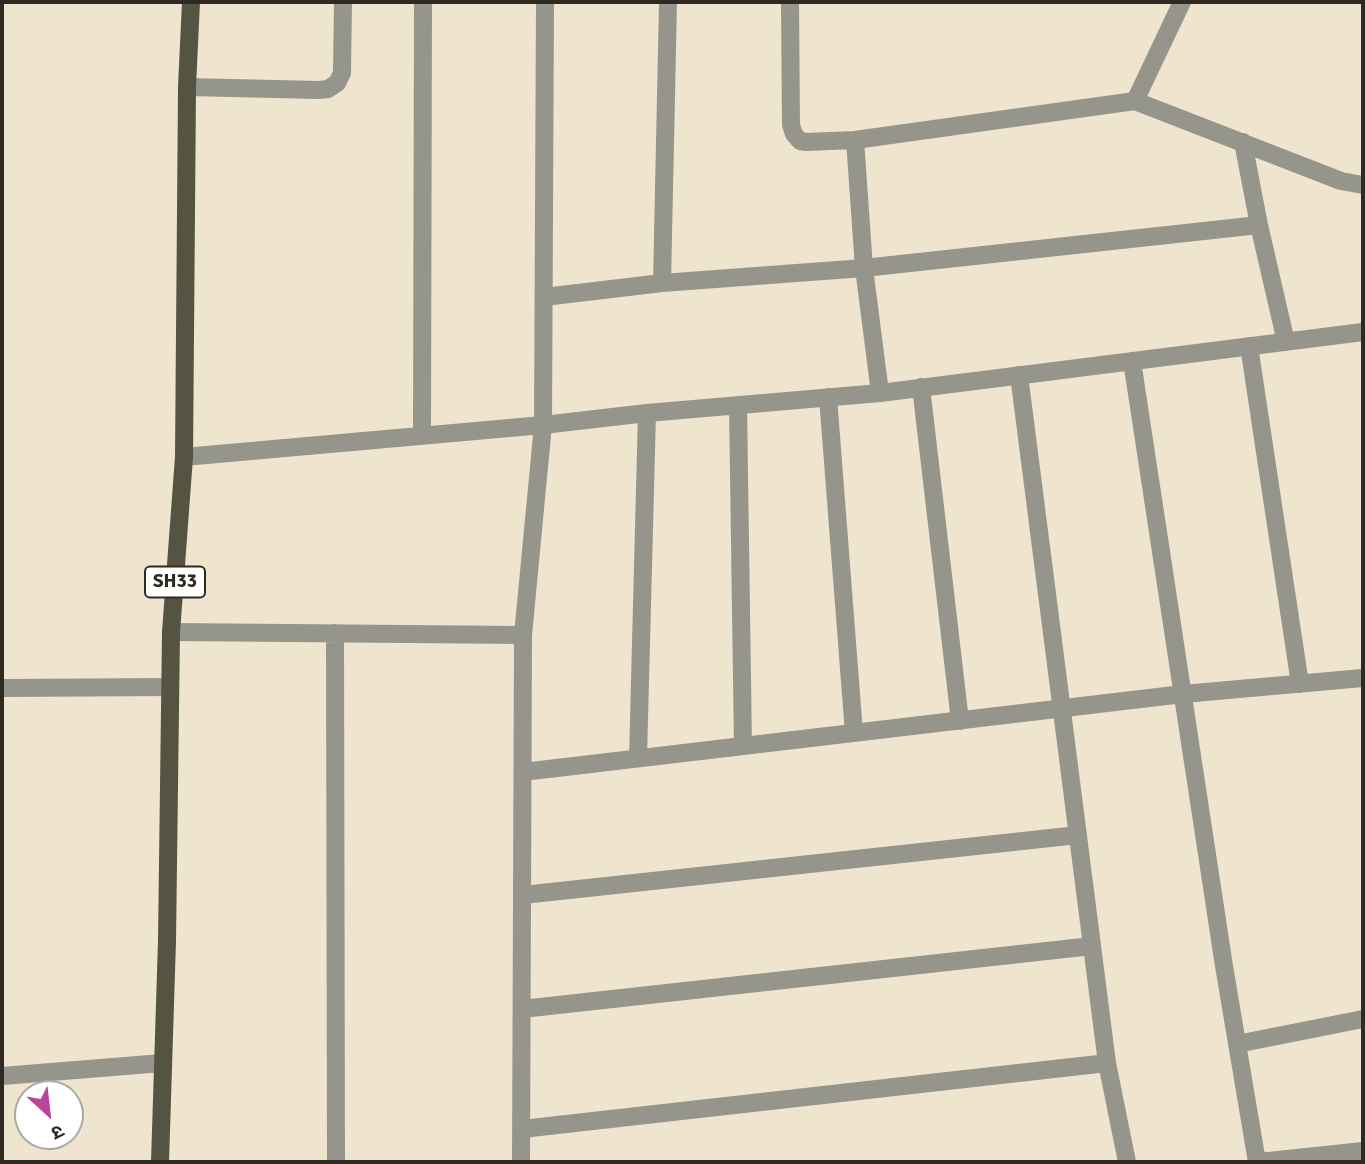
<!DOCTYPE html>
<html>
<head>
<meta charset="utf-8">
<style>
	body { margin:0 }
	#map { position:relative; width:1365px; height:1164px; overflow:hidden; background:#efe4cd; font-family:Signika,"Noto Sans Devanagari",sans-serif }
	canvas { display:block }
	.frame { position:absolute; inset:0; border:4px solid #2e2921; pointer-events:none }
	.north { position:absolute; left:14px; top:1080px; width:70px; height:70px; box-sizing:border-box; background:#fff; border:2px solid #aba9a6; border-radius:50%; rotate:153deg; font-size:19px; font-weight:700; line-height:28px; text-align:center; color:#2e2921 }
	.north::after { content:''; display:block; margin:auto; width:24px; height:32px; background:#ba449b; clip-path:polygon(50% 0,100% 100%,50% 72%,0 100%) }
</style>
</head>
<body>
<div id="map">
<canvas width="1365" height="1164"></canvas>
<div class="frame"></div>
<div class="north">उ</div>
</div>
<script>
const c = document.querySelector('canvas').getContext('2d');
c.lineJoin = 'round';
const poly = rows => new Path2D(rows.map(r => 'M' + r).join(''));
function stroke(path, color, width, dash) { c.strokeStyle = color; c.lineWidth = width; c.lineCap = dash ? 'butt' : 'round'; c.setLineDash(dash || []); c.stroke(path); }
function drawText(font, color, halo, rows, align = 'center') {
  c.font = font + ' Signika,sans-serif'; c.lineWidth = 5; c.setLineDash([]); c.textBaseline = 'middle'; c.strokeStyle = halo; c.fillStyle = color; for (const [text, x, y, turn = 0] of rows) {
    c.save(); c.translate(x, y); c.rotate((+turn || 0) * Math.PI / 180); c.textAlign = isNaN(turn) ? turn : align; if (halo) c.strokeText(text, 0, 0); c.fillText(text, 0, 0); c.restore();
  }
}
stroke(poly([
	[790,2,791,125,794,134,800,141,806,142,855,140,1135,101,1341,181,1363,185],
	[187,87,319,90,328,89,337,83,342,73,343,2],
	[1135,101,1182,2],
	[855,140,864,268,880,393],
	[1259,225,1286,342],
	[662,283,668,2],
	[544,297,662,283,864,268,1259,225,1243,142],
	[1249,346,1300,684],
	[1132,361,1224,966,1257,1162],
	[1019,375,1107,1063,1127,1162],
	[921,387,960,721],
	[828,397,854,733],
	[738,405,743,746],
	[422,436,423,2],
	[184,457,543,425,647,413,880,393,1363,332],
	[171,632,523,635],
	[335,633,336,1162],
	[2,688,170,687],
	[638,758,647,413],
	[523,772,1183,694,1363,678],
	[523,895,1078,835],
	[522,1009,1092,946],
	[1237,1044,1363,1019],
	[2,1076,162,1063],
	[522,1129,1107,1063],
	[521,1162,523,635,543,425,545,2],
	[1259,1162,1363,1151]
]), '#96958b', 18);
stroke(poly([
	[160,1162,167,941,171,632,184,457,187,87,191,2]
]), '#555442', 18);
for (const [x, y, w] of [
	[175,582,60]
]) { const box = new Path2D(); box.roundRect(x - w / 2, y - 15.5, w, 31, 5); c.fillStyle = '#fff'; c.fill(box); stroke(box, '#2e2921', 2); }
drawText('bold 19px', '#2e2921', null, [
	["SH33",175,582]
]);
</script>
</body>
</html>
